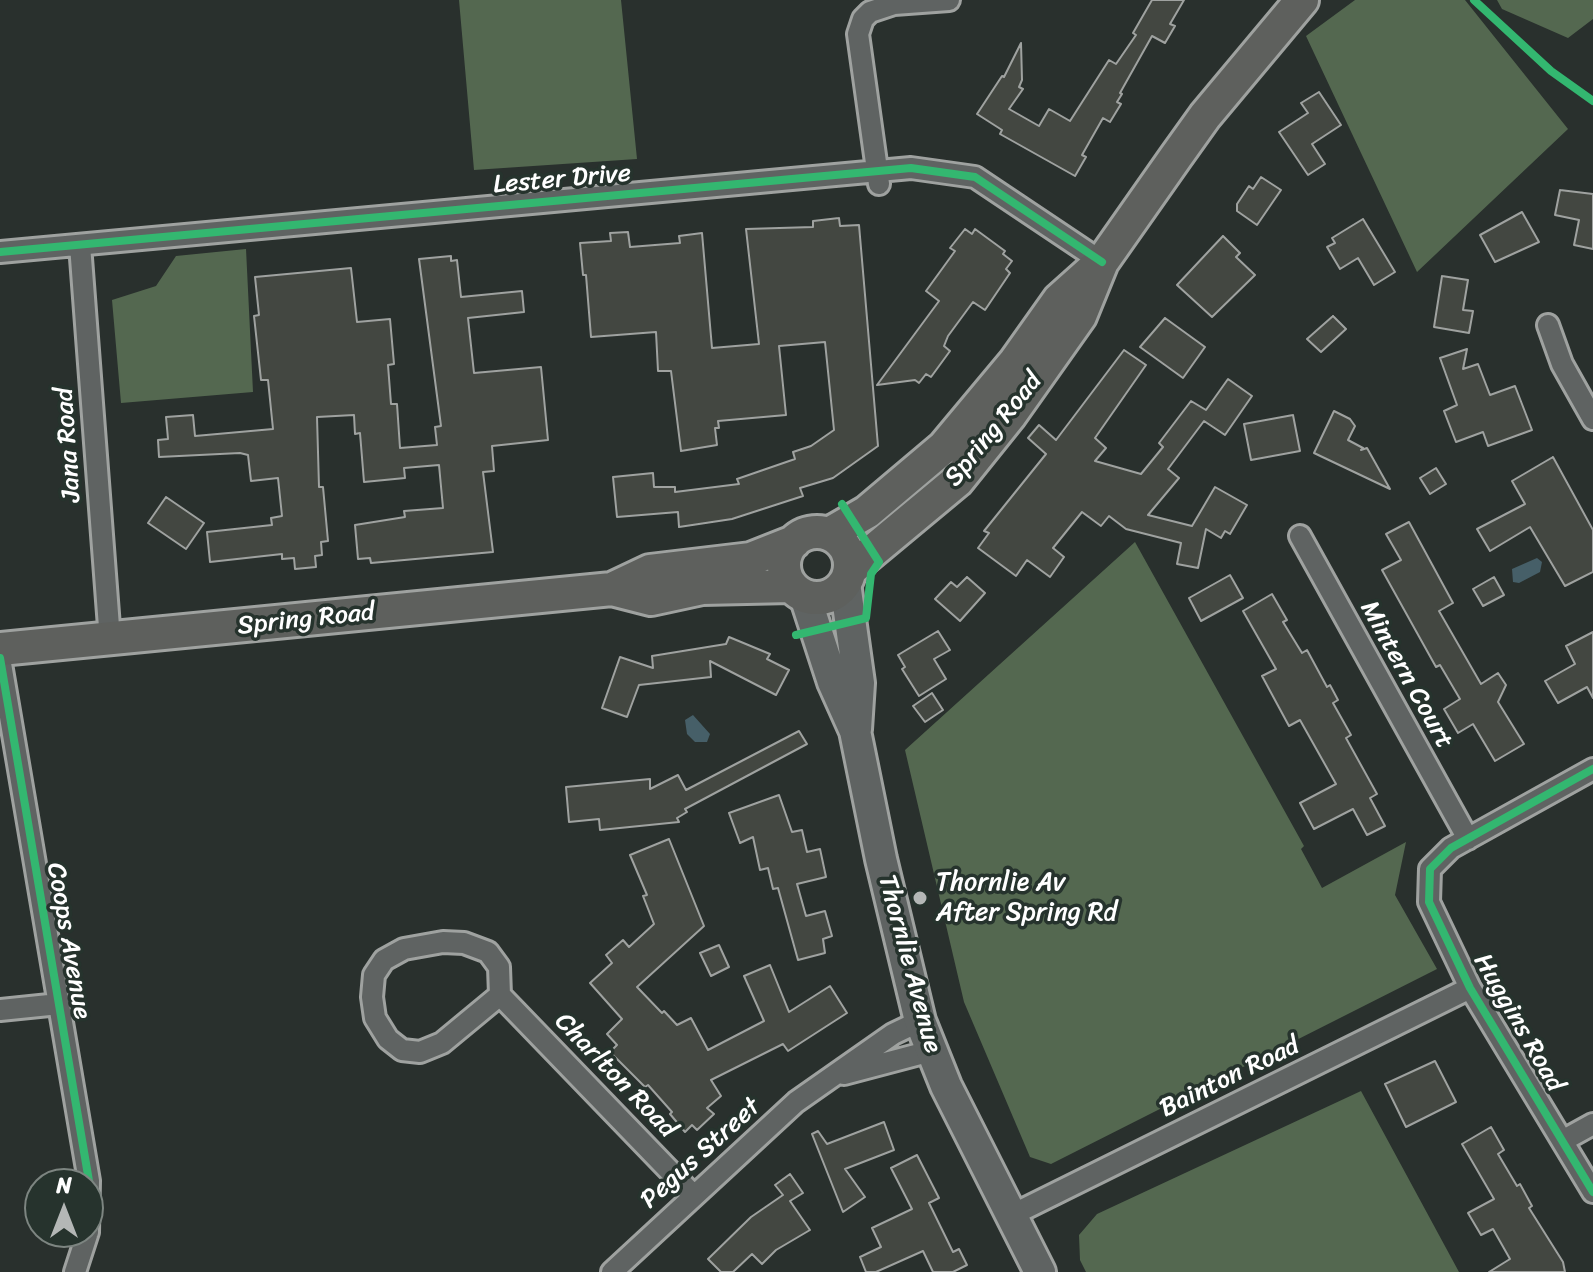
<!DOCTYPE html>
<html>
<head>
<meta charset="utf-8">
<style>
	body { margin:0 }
	#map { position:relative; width:1593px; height:1272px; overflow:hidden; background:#29302d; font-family:Sriracha,sans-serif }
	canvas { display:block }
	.north { position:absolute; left:24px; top:1168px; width:80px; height:80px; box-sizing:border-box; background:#26332d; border:2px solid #7d8581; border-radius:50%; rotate:0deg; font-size:22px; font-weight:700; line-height:32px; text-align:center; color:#fff }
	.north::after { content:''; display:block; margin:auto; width:28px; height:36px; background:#b4b7b6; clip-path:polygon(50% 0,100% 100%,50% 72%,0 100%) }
</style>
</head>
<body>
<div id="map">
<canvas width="1593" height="1272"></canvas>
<div class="north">N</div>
</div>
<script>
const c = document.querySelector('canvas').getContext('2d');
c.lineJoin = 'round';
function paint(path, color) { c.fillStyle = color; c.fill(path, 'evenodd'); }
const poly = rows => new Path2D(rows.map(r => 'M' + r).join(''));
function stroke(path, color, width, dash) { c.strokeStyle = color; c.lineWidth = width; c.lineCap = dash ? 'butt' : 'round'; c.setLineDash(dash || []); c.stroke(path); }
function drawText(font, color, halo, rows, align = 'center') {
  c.font = font + ' Sriracha,sans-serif'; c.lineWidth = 7; c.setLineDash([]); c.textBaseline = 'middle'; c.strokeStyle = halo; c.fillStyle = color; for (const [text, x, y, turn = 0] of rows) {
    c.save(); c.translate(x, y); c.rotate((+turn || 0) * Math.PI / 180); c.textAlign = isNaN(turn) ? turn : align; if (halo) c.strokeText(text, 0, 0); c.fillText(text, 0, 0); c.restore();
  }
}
paint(poly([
	[459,0,621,0,637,159,474,170],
	[1355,0,1465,0,1568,129,1417,272,1306,36],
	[1497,0,1593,0,1593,19,1568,38,1502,9],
	[246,249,253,392,121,403,112,300,156,286,176,256],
	[1135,542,1304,846,1301,849,1322,888,1406,842,1395,895,1437,969,1051,1164,1030,1157,964,1002,905,750],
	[1361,1091,1459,1272,1086,1272,1080,1260,1079,1235,1097,1214]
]), '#546850');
paint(poly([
	[1537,558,1542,562,1540,572,1519,583,1513,582,1512,569],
	[693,715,710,734,707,742,695,742,687,734,685,720]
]), '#465f68');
const building = poly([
	[1152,0,1184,0,1170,24,1175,26,1165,43,1152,36,1120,93,1122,94,1117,102,1121,104,1110,122,1103,118,1082,155,1086,157,1075,176,1000,134,1002,130,977,114,1002,76,1004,77,1021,43,1022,80,1019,87,1023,89,1009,109,1039,126,1049,109,1070,121,1109,60,1116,64,1136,35,1133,33,1152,0],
	[1319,92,1341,125,1312,144,1325,164,1308,175,1279,132,1308,113,1301,103,1319,92],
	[1261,177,1281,190,1257,225,1237,211,1237,204,1249,186,1253,189,1261,177],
	[1560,190,1593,194,1593,249,1574,245,1579,220,1555,215,1560,190],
	[1522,212,1539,242,1495,262,1480,235,1522,212],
	[839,218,840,226,859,225,878,446,833,478,800,488,803,496,732,519,679,527,678,512,617,517,613,477,653,473,654,487,675,487,675,492,739,484,737,479,795,459,793,452,811,446,834,430,825,342,779,346,786,415,718,421,719,428,715,428,717,445,681,451,671,371,658,371,656,332,591,337,586,275,583,275,580,243,611,241,610,233,628,232,630,247,680,243,679,236,702,233,712,348,759,344,746,229,813,227,813,221,839,218],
	[1363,219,1395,272,1374,285,1358,258,1340,269,1327,247,1335,243,1332,238,1363,219],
	[965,229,972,234,975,229,1005,251,1003,254,1012,261,1006,269,1010,273,985,310,973,302,948,336,944,346,950,351,931,377,926,374,919,383,915,380,877,385,939,301,926,291,955,251,950,248,965,229],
	[1223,236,1240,253,1236,257,1255,275,1212,317,1177,285,1223,236],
	[451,256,451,261,457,260,461,297,522,291,524,312,468,318,474,373,541,367,548,440,492,446,494,471,483,472,493,552,371,563,370,558,358,559,355,525,405,517,404,511,443,508,439,465,404,468,405,478,364,482,360,433,355,434,354,415,317,417,319,487,323,487,328,541,321,542,322,555,315,556,316,567,295,569,294,558,282,559,282,554,210,562,207,532,272,525,271,518,282,516,278,478,251,481,248,455,240,453,159,457,158,440,168,439,166,417,193,415,195,436,273,429,268,380,261,380,254,316,259,315,255,277,351,268,357,322,390,319,394,364,388,365,391,404,397,404,400,448,437,445,435,427,441,426,419,259,451,256],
	[1442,276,1468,280,1463,310,1473,311,1469,333,1434,327,1442,276],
	[1333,316,1346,329,1321,352,1307,339,1333,316],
	[1165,318,1205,347,1183,378,1140,347,1165,318],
	[1467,349,1463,369,1478,364,1490,395,1515,386,1532,430,1488,446,1483,432,1456,442,1444,411,1457,405,1440,358,1467,349],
	[1124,350,1146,365,1095,438,1106,448,1095,461,1141,474,1163,447,1159,443,1191,401,1206,410,1228,379,1252,396,1225,435,1204,421,1168,469,1179,478,1148,515,1192,526,1215,487,1247,505,1230,534,1225,531,1221,538,1206,529,1198,568,1177,564,1181,543,1126,529,1109,516,1101,526,1082,512,1053,548,1064,557,1050,577,1027,560,1016,576,978,548,989,533,984,531,1046,454,1028,438,1039,425,1056,440,1124,350],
	[1334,411,1350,419,1355,426,1348,440,1363,448,1361,450,1367,448,1390,489,1314,453,1334,411],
	[1293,415,1300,451,1251,460,1244,424,1293,415],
	[1553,457,1593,530,1593,572,1565,586,1530,527,1490,551,1477,529,1525,504,1512,481,1553,457],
	[1436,468,1446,484,1430,494,1420,478,1436,468],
	[166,497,204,523,186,549,148,523,166,497],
	[1409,522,1453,603,1439,611,1481,684,1498,673,1506,685,1498,702,1524,744,1495,761,1473,724,1458,733,1444,709,1460,699,1440,665,1436,667,1382,570,1401,560,1386,534,1409,522],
	[1230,575,1243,598,1201,621,1189,598,1230,575],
	[967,577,985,593,960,621,935,599,951,582,957,587,967,577],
	[1494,577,1504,595,1483,606,1473,589,1494,577],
	[1272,594,1287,620,1283,622,1302,653,1307,650,1327,687,1330,685,1338,700,1333,703,1351,735,1346,738,1377,794,1370,798,1385,826,1367,835,1353,809,1314,829,1300,803,1336,784,1300,720,1289,726,1262,676,1276,669,1243,611,1272,594],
	[938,631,950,650,934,659,946,679,919,696,902,669,905,667,898,655,938,631],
	[1593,632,1593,698,1587,687,1558,703,1545,681,1575,664,1566,646,1593,632],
	[729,637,770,654,767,659,789,670,776,695,710,661,711,677,639,685,627,717,602,708,620,657,653,668,652,656,726,644,729,637],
	[932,693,943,710,925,722,913,706,932,693],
	[799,731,807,744,685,809,687,812,677,818,679,822,600,830,599,819,569,822,566,787,650,779,650,789,678,775,686,790,799,731],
	[779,795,792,832,802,830,807,852,820,849,826,877,797,884,806,916,825,911,832,936,823,939,825,953,798,960,778,888,773,889,768,868,760,870,753,837,740,843,729,813,779,795],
	[669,839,704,926,637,987,662,1013,664,1011,677,1025,691,1018,708,1050,764,1021,744,976,770,965,789,1012,830,986,847,1013,788,1051,783,1044,711,1080,721,1096,707,1108,714,1114,697,1130,692,1125,685,1132,670,1114,672,1112,648,1085,645,1087,610,1052,617,1045,607,1034,622,1019,590,983,612,963,606,955,623,940,629,947,654,924,643,896,647,895,630,855,669,839],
	[719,945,729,967,711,976,700,953,719,945],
	[1435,1061,1456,1102,1406,1127,1385,1084,1435,1061],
	[884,1122,894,1150,845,1169,865,1197,843,1212,812,1134,818,1131,827,1144,884,1122],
	[1491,1127,1504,1150,1498,1154,1517,1186,1520,1184,1532,1206,1529,1208,1563,1262,1565,1272,1489,1272,1510,1259,1493,1229,1481,1235,1468,1213,1494,1199,1462,1144,1491,1127],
	[917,1155,939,1198,929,1203,953,1252,959,1249,967,1265,953,1272,933,1272,923,1251,876,1272,866,1272,860,1257,881,1247,872,1228,912,1209,891,1168,917,1155],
	[790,1174,803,1193,790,1201,810,1230,776,1250,762,1264,752,1254,733,1272,721,1272,708,1259,751,1217,783,1195,775,1185,790,1174]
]);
paint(building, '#434741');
stroke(building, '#9fa2a0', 2);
const minor = poly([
	[879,184,858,34,863,19,870,12,894,4,949,0],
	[80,245,110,640],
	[0,252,911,168,975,177,1102,262],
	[1548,325,1562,364,1593,419],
	[1300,536,1468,839],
	[0,658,89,1181,88,1232],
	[1593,769,1451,848,1430,869,1429,902,1470,988,1593,1192],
	[443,942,464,943,488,952,499,967,500,995,442,1043,420,1052,402,1050,388,1039,375,1018,372,997,374,975,384,960,404,949,443,942],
	[500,995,693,1195],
	[0,1010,59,1004],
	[844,1074,931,1051],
	[1564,1140,1593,1124],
	[1012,1215,1470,988],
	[75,1272,88,1232],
	[612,1272,796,1102,893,1034,920,1021]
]);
const secondary = poly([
	[845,583,859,683,856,729],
	[805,596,833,682,855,731,881,859,920,1021,946,1086,1040,1272]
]);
const primary = poly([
	'784 565a33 33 0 1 1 66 0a33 33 0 1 1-66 0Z',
	[829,534,867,512,944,447,1015,362,1059,300,1097,266],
	[850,570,957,481,1010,415,1080,316,1102,262,1175,158,1205,116,1302,0],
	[612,589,650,571,751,559,794,542],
	[0,649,612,589,651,599,702,588,791,586]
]);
stroke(minor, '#9fa2a0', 26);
stroke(secondary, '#9fa2a0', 36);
stroke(primary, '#9fa2a0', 38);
stroke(minor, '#5f6362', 20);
stroke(secondary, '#5f6362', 30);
stroke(primary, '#5e605d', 32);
stroke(poly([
	[1474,0,1551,71,1593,101],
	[0,252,911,168,975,177,1102,262],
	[796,635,866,618,871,574,879,562,842,504],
	[0,658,89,1181,88,1232],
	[1593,769,1451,848,1430,869,1429,902,1470,988,1593,1192]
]), '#33b770', 8);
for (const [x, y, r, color] of [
	[920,898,8,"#b4b7b6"]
]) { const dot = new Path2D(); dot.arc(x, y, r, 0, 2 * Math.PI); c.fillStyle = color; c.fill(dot); stroke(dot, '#26332d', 3); }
drawText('26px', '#fff', '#26332d', [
	["Lester Drive",562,180,-5],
	["Spring Road",994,430,-51],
	["Jana Road",69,445,-94],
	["Spring Road",306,620,-6],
	["Mintern Court",1406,675,61],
	["Coops Avenue",68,941,80],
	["Thornlie Avenue",909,964,75],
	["Huggins Road",1518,1023,60],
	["Charlton Road",615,1076,46],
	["Bainton Road",1230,1078,-26],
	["Pegus Street",701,1154,-42]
]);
drawText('26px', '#fff', '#26332d', [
	["Thornlie Av",936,883],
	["After Spring Rd",936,913]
], 'left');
</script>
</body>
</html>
